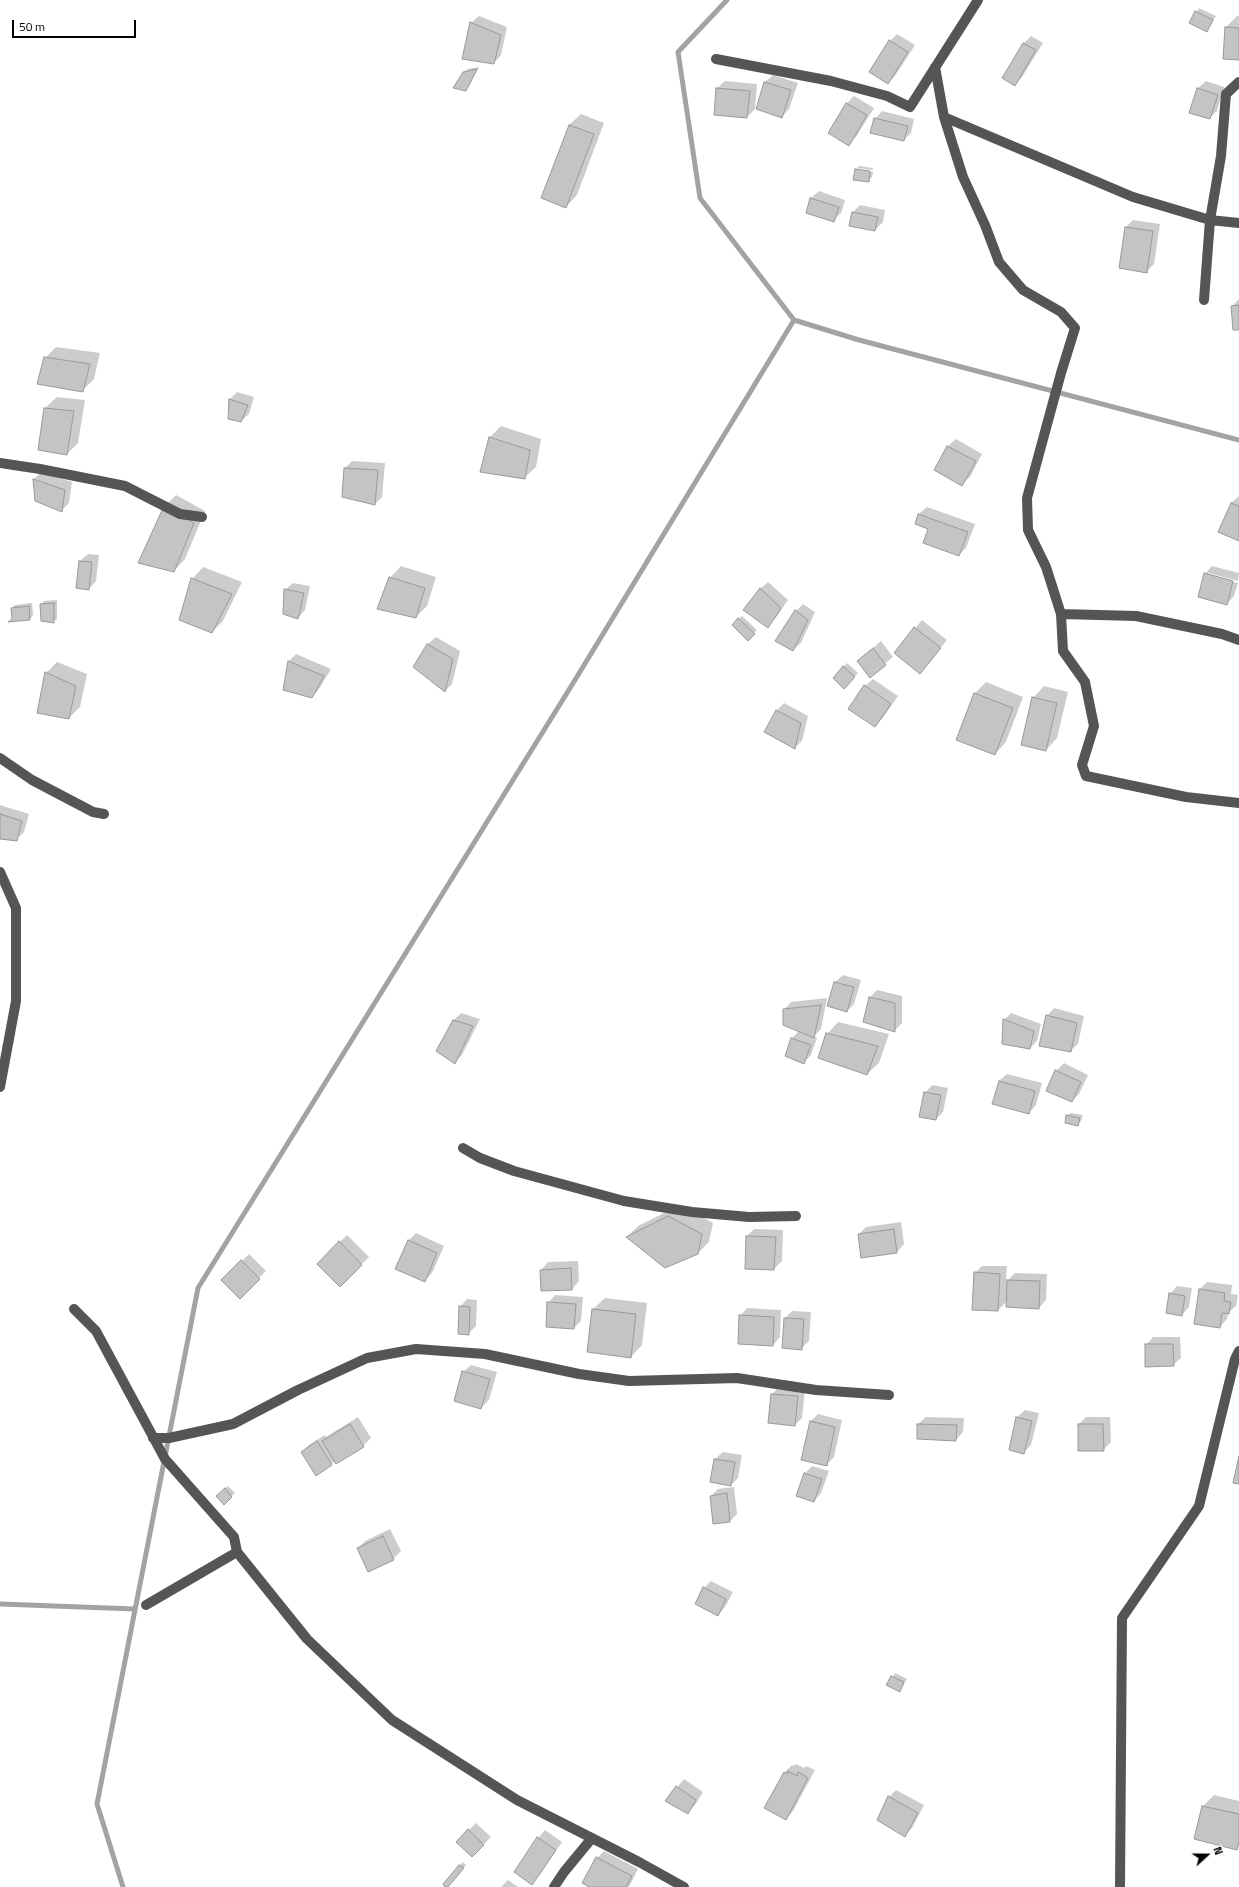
<!DOCTYPE html>
<html>
<head>
<meta charset="utf-8">
<style>
	body { margin:0 }
	#map { position:relative; width:1239px; height:1887px; overflow:hidden; background:#fff; font-family:"Titillium Web",sans-serif }
	canvas { display:block }
	.north { position:absolute; left:1187px; top:1835px; width:40px; height:40px; -webkit-text-stroke:3px #fff; paint-order:stroke; rotate:69deg; font-size:11px; font-weight:700; line-height:16px; text-align:center; color:#000 }
	.north::after { content:''; display:block; margin:auto; width:14px; height:18px; background:#000; clip-path:polygon(50% 0,100% 100%,50% 72%,0 100%) }
	.scale { position:absolute; left:12px; top:20px; width:124px; height:18px; box-sizing:border-box; border:2px solid #000; border-top:0; padding-left:5px; font-size:12px; line-height:14px; white-space:nowrap; color:#000; -webkit-text-stroke:3px #fff; paint-order:stroke }
</style>
</head>
<body>
<div id="map">
<canvas width="1239" height="1887"></canvas>
<div class="north">N</div>
<div class="scale">50 m</div>
</div>
<script>
const c = document.querySelector('canvas').getContext('2d');
c.lineJoin = 'round';
function paint(path, color) { c.fillStyle = color; c.fill(path, 'evenodd'); }
const poly = rows => new Path2D(rows.map(r => 'M' + r).join(''));
function stroke(path, color, width, dash) { c.strokeStyle = color; c.lineWidth = width; c.lineCap = dash ? 'butt' : 'round'; c.setLineDash(dash || []); c.stroke(path); }
paint(poly([
	[1199,8,1216,16,1207,31,1190,22],
	[479,16,507,27,501,55,494,63,471,23],
	[1237,16,1239,16,1239,59,1226,27],
	[897,34,915,45,895,76,888,83,890,41],
	[1031,36,1043,43,1022,77,1015,85,1004,78,1024,43],
	[479,67,469,86,465,90,464,73,468,69],
	[773,75,798,83,789,109,782,117,757,108,765,82],
	[725,81,757,84,755,109,747,117,717,88],
	[1206,81,1224,87,1217,111,1209,118,1198,88],
	[854,96,874,108,856,137,848,144,829,132,847,103],
	[882,111,914,119,911,133,904,140,875,119],
	[581,114,604,123,577,195,566,207,569,125],
	[859,166,873,168,873,170,857,168,857,170,873,172,872,177,868,181,855,179,856,169],
	[819,191,845,200,841,213,833,221,807,212,811,198],
	[860,205,885,210,883,222,875,230,853,212],
	[1133,220,1160,224,1154,264,1147,271,1120,267,1126,227],
	[1239,299,1239,329,1232,306],
	[56,347,100,353,94,379,82,391,45,358],
	[237,392,254,397,249,414,241,421,229,418,230,399],
	[57,397,85,400,78,443,67,454,45,408],
	[501,426,541,439,536,467,524,478,490,437],
	[956,439,982,454,970,477,962,484,936,470,948,446],
	[352,461,385,463,382,497,375,504,343,496,345,468],
	[41,472,72,482,69,503,62,510,34,479],
	[176,495,205,511,185,559,174,571,165,506],
	[1239,496,1239,540,1231,503],
	[927,507,975,524,966,548,959,555,929,528,916,524,919,514],
	[88,554,99,555,96,581,89,589,80,561],
	[401,566,436,577,427,606,416,617,390,578],
	[1212,566,1239,573,1238,581,1208,573,1208,576,1238,583,1234,596,1227,604,1205,574],
	[203,567,242,582,223,621,212,632,192,579],
	[768,582,788,600,775,619,768,626,760,589],
	[293,583,310,586,305,610,298,618,285,590],
	[57,600,57,619,53,622,41,605,44,601],
	[32,603,33,615,30,619,13,618,12,608,15,605],
	[803,604,815,612,801,643,793,650,796,611],
	[742,616,757,630,748,639,733,625],
	[922,620,947,640,920,673,895,653],
	[436,637,460,651,452,684,445,691,415,667,428,644],
	[881,641,893,657,870,676,858,661],
	[296,654,331,669,319,689,312,697,289,661],
	[57,662,87,674,80,707,69,718,46,673],
	[847,663,858,673,848,684,834,678],
	[873,679,898,696,882,719,875,726,865,686],
	[986,682,1023,697,1006,742,995,754,974,694],
	[1044,686,1068,692,1057,738,1046,750,1033,698],
	[784,703,808,716,802,741,794,748,765,732,777,710],
	[0,805,29,814,24,832,16,840,0,838],
	[843,975,861,980,854,1004,847,1011,828,1006,835,982],
	[877,990,902,996,902,1023,895,1030,870,997],
	[827,998,821,1029,814,1036,817,1038,811,1055,804,1062,792,1038,799,1031,784,1010,791,1002],
	[1054,1008,1084,1016,1078,1044,1070,1051,1047,1016],
	[461,1013,480,1019,462,1055,455,1062,453,1021],
	[1011,1013,1041,1024,1037,1041,1030,1048,1004,1020],
	[838,1022,889,1034,879,1063,867,1074,827,1034],
	[1064,1063,1088,1075,1079,1094,1072,1101,1056,1071],
	[1007,1074,1042,1083,1036,1105,1029,1113,999,1081],
	[932,1085,948,1088,943,1112,936,1119,925,1093],
	[1070,1113,1083,1115,1081,1121,1078,1125,1067,1116],
	[680,1205,713,1223,709,1242,698,1253,627,1237,638,1226],
	[901,1222,904,1244,897,1252,859,1234,866,1227],
	[754,1229,783,1230,782,1261,774,1269,746,1268,747,1236],
	[416,1233,444,1246,432,1273,425,1280,409,1240],
	[347,1235,369,1257,340,1286,318,1264],
	[249,1254,266,1271,240,1297,223,1280],
	[578,1261,579,1281,572,1289,542,1290,541,1270,548,1262],
	[982,1266,1007,1266,1006,1282,1015,1273,1047,1274,1046,1300,1039,1308,1007,1301,998,1310,975,1273],
	[1207,1282,1232,1285,1231,1294,1238,1295,1236,1306,1228,1313,1227,1319,1220,1327,1195,1323,1200,1289],
	[1177,1286,1192,1288,1189,1307,1182,1315,1170,1294],
	[555,1295,583,1297,581,1321,574,1328,548,1303],
	[605,1298,647,1303,642,1345,631,1357,593,1309],
	[467,1299,477,1300,476,1326,468,1334,460,1307],
	[747,1308,781,1310,780,1337,773,1345,740,1316],
	[792,1311,811,1312,809,1341,802,1348,783,1347,785,1318],
	[1153,1337,1180,1337,1181,1358,1173,1365,1146,1345],
	[471,1365,497,1372,489,1400,481,1408,463,1372],
	[779,1387,805,1389,802,1418,795,1425,769,1423,772,1394],
	[1025,1410,1039,1413,1031,1445,1024,1452,1010,1449,1017,1417],
	[818,1414,842,1420,834,1457,826,1465,811,1421],
	[358,1417,371,1438,363,1446,336,1463,335,1461,316,1474,302,1452,309,1445,325,1435,326,1437],
	[926,1417,964,1418,963,1432,956,1440,918,1438,918,1424],
	[1086,1417,1110,1417,1111,1442,1103,1450,1079,1424],
	[723,1452,742,1455,738,1478,731,1485,712,1482,715,1459],
	[812,1466,829,1471,821,1493,814,1501,798,1495,805,1473],
	[228,1486,235,1493,224,1503,217,1496],
	[734,1487,737,1514,730,1521,711,1496,718,1489],
	[390,1529,401,1551,393,1559,358,1548,365,1541],
	[711,1581,733,1592,725,1607,718,1615,704,1588],
	[895,1673,907,1679,900,1691,888,1685],
	[796,1764,804,1768,806,1766,815,1770,793,1811,786,1819,784,1773,792,1765,794,1766],
	[684,1779,703,1792,695,1805,687,1813,666,1800],
	[896,1790,924,1805,912,1828,905,1835,889,1797],
	[1214,1795,1239,1801,1239,1846,1237,1848,1203,1806],
	[476,1823,491,1837,472,1856,469,1830],
	[545,1830,562,1842,539,1876,532,1884,538,1838],
	[604,1851,638,1869,629,1887,591,1887,597,1858],
	[463,1862,466,1865,450,1884,444,1884],
	[508,1880,518,1887,501,1887]
]), '#0003');
stroke(poly([
	[794,320,859,340,1239,440],
	[0,1604,135,1609],
	[123,1887,97,1804,198,1288,575,680,794,320,700,198,678,52,727,0]
]), '#a3a3a3', 5);
const building = poly([
	[1195,11,1213,20,1207,32,1189,23,1195,11],
	[470,22,501,35,494,64,462,59,470,22],
	[1225,27,1239,28,1239,60,1223,59,1225,27],
	[889,40,908,52,888,84,869,72,889,40],
	[1023,43,1036,50,1015,86,1002,78,1023,43],
	[477,69,466,91,453,88,463,72,477,69],
	[764,82,791,90,782,118,756,109,764,82],
	[716,88,750,91,747,118,714,115,716,88],
	[1197,88,1218,95,1210,119,1189,113,1197,88],
	[846,103,867,115,849,146,828,133,846,103],
	[874,118,908,126,904,141,870,133,874,118],
	[569,125,594,134,566,208,541,198,569,125],
	[855,169,870,171,869,182,853,180,855,169],
	[810,198,839,207,834,222,806,213,810,198],
	[852,212,878,217,875,231,849,226,852,212],
	[1125,227,1153,231,1147,273,1119,268,1125,227],
	[1239,305,1239,330,1233,330,1231,306,1239,305],
	[44,357,90,364,83,392,37,384,44,357],
	[229,399,248,405,241,422,228,419,229,399],
	[44,408,74,411,67,455,38,450,44,408],
	[489,437,530,450,525,479,480,472,489,437],
	[947,446,976,461,962,486,934,470,947,446],
	[344,468,378,470,375,505,342,497,344,468],
	[33,479,65,490,62,512,35,501,33,479],
	[1231,503,1239,506,1239,541,1218,532,1231,503],
	[164,506,194,523,174,572,138,563,164,506],
	[918,514,968,532,959,556,923,543,928,529,915,524,918,514],
	[79,561,92,562,89,590,76,588,79,561],
	[1204,573,1233,581,1227,605,1198,597,1204,573],
	[389,577,425,588,416,618,377,609,389,577],
	[191,578,232,594,212,633,179,620,191,578],
	[760,588,781,608,768,628,743,610,760,588],
	[284,589,304,593,298,619,283,614,284,589],
	[54,603,54,623,41,621,40,604,54,603],
	[29,606,30,620,8,622,12,619,11,608,29,606],
	[795,610,808,620,793,651,775,641,795,610],
	[738,618,755,634,748,641,732,625,738,618],
	[914,627,941,648,920,674,894,653,914,627],
	[427,644,453,659,445,692,413,667,427,644],
	[873,648,886,665,870,678,857,661,873,648],
	[288,661,324,676,312,698,283,690,288,661],
	[843,666,855,677,844,689,833,678,843,666],
	[45,672,76,686,69,719,37,713,45,672],
	[864,685,891,704,875,727,848,709,864,685],
	[974,693,1013,708,995,755,956,740,974,693],
	[1032,697,1057,703,1046,751,1021,745,1032,697],
	[776,710,801,723,795,749,764,732,776,710],
	[0,814,22,821,17,841,0,839,0,814],
	[834,982,854,987,847,1012,827,1006,834,982],
	[869,997,895,1003,895,1032,863,1022,869,997],
	[821,1005,814,1038,783,1025,783,1009,821,1005],
	[1046,1015,1077,1023,1071,1052,1039,1046,1046,1015],
	[1003,1019,1034,1031,1030,1049,1002,1044,1003,1019],
	[453,1020,473,1026,455,1064,436,1051,453,1020],
	[826,1033,878,1046,867,1075,818,1058,826,1033],
	[791,1038,811,1045,804,1064,785,1056,791,1038],
	[1055,1070,1081,1082,1072,1102,1046,1091,1055,1070],
	[999,1081,1035,1091,1029,1114,992,1104,999,1081],
	[924,1092,941,1095,936,1120,919,1117,924,1092],
	[1066,1115,1080,1118,1078,1126,1065,1123,1066,1115],
	[668,1216,702,1234,698,1254,665,1268,626,1237,668,1216],
	[894,1229,897,1253,861,1258,858,1234,894,1229],
	[746,1236,776,1237,774,1270,745,1269,746,1236],
	[408,1240,437,1253,425,1282,395,1269,408,1240],
	[339,1241,362,1265,340,1287,317,1264,339,1241],
	[241,1260,260,1279,240,1299,221,1280,241,1260],
	[571,1268,572,1290,541,1291,540,1270,571,1268],
	[974,1272,1000,1274,998,1311,972,1310,974,1272],
	[1007,1280,1040,1281,1039,1309,1006,1307,1007,1280],
	[1199,1289,1225,1293,1224,1301,1231,1302,1229,1314,1222,1313,1220,1328,1194,1324,1199,1289],
	[1169,1293,1185,1296,1182,1316,1166,1313,1169,1293],
	[547,1302,576,1304,574,1329,546,1327,547,1302],
	[459,1306,470,1307,469,1335,458,1334,459,1306],
	[592,1309,636,1314,631,1358,587,1352,592,1309],
	[739,1315,774,1317,773,1346,738,1344,739,1315],
	[784,1318,804,1319,802,1350,782,1348,784,1318],
	[1145,1344,1173,1344,1174,1366,1145,1367,1145,1344],
	[462,1371,490,1379,481,1409,454,1401,462,1371],
	[771,1394,798,1396,795,1426,768,1423,771,1394],
	[1016,1417,1032,1421,1024,1454,1009,1450,1016,1417],
	[810,1421,835,1427,827,1466,801,1460,810,1421],
	[350,1424,364,1447,336,1464,322,1441,350,1424],
	[917,1424,957,1425,956,1441,917,1439,917,1424],
	[1078,1424,1103,1424,1104,1451,1078,1451,1078,1424],
	[317,1441,332,1465,316,1476,301,1452,317,1441],
	[1239,1456,1239,1484,1233,1483,1239,1456],
	[714,1459,735,1462,731,1486,710,1482,714,1459],
	[804,1473,822,1479,814,1502,796,1496,804,1473],
	[225,1488,232,1497,224,1505,216,1496,225,1488],
	[727,1493,730,1522,713,1524,710,1496,727,1493],
	[383,1536,394,1560,368,1572,357,1548,383,1536],
	[703,1587,726,1599,718,1616,695,1604,703,1587],
	[891,1676,904,1682,900,1692,886,1685,891,1676],
	[788,1771,797,1776,798,1772,808,1778,786,1820,764,1808,784,1772,787,1774,788,1771],
	[676,1786,696,1800,688,1814,665,1801,676,1786],
	[888,1796,918,1813,905,1837,877,1820,888,1796],
	[1202,1806,1239,1814,1239,1842,1237,1850,1194,1839,1202,1806],
	[468,1829,484,1845,472,1857,456,1842,468,1829],
	[537,1837,556,1850,532,1885,514,1872,537,1837],
	[596,1857,632,1876,626,1887,589,1887,582,1883,596,1857],
	[459,1865,464,1868,448,1887,445,1887,443,1884,459,1865]
]);
paint(building, '#c4c4c4');
stroke(building, '#999', 1);
stroke(poly([
	[716,59,831,81,887,96,910,107,978,0],
	[935,67,944,117,1133,197,1210,220,1239,223],
	[944,117,963,177,985,225,999,262,1023,290,1061,312,1075,328,1061,373,1027,498,1028,530,1046,567,1061,614,1063,651,1085,682,1094,726,1082,765,1086,776,1186,797,1239,803],
	[1204,300,1210,220,1221,156,1226,94,1239,82],
	[0,463,40,469,125,486,180,514,202,517],
	[1061,614,1136,616,1222,634,1239,640],
	[0,758,32,780,93,812,104,814],
	[0,872,16,908,16,1001,0,1087],
	[463,1148,480,1158,514,1171,624,1201,692,1212,749,1217,796,1216],
	[74,1309,96,1331,165,1459,234,1537,237,1552],
	[153,1438,169,1438,233,1424,298,1390,367,1358,416,1349,485,1354,579,1374,629,1381,737,1378,816,1390,889,1395],
	[146,1605,237,1552,307,1639,392,1720,517,1800,639,1862,684,1887],
	[554,1887,564,1872,592,1838],
	[1120,1887,1122,1618,1199,1506,1235,1359,1239,1351]
]), '#555', 10);
</script>
</body>
</html>
